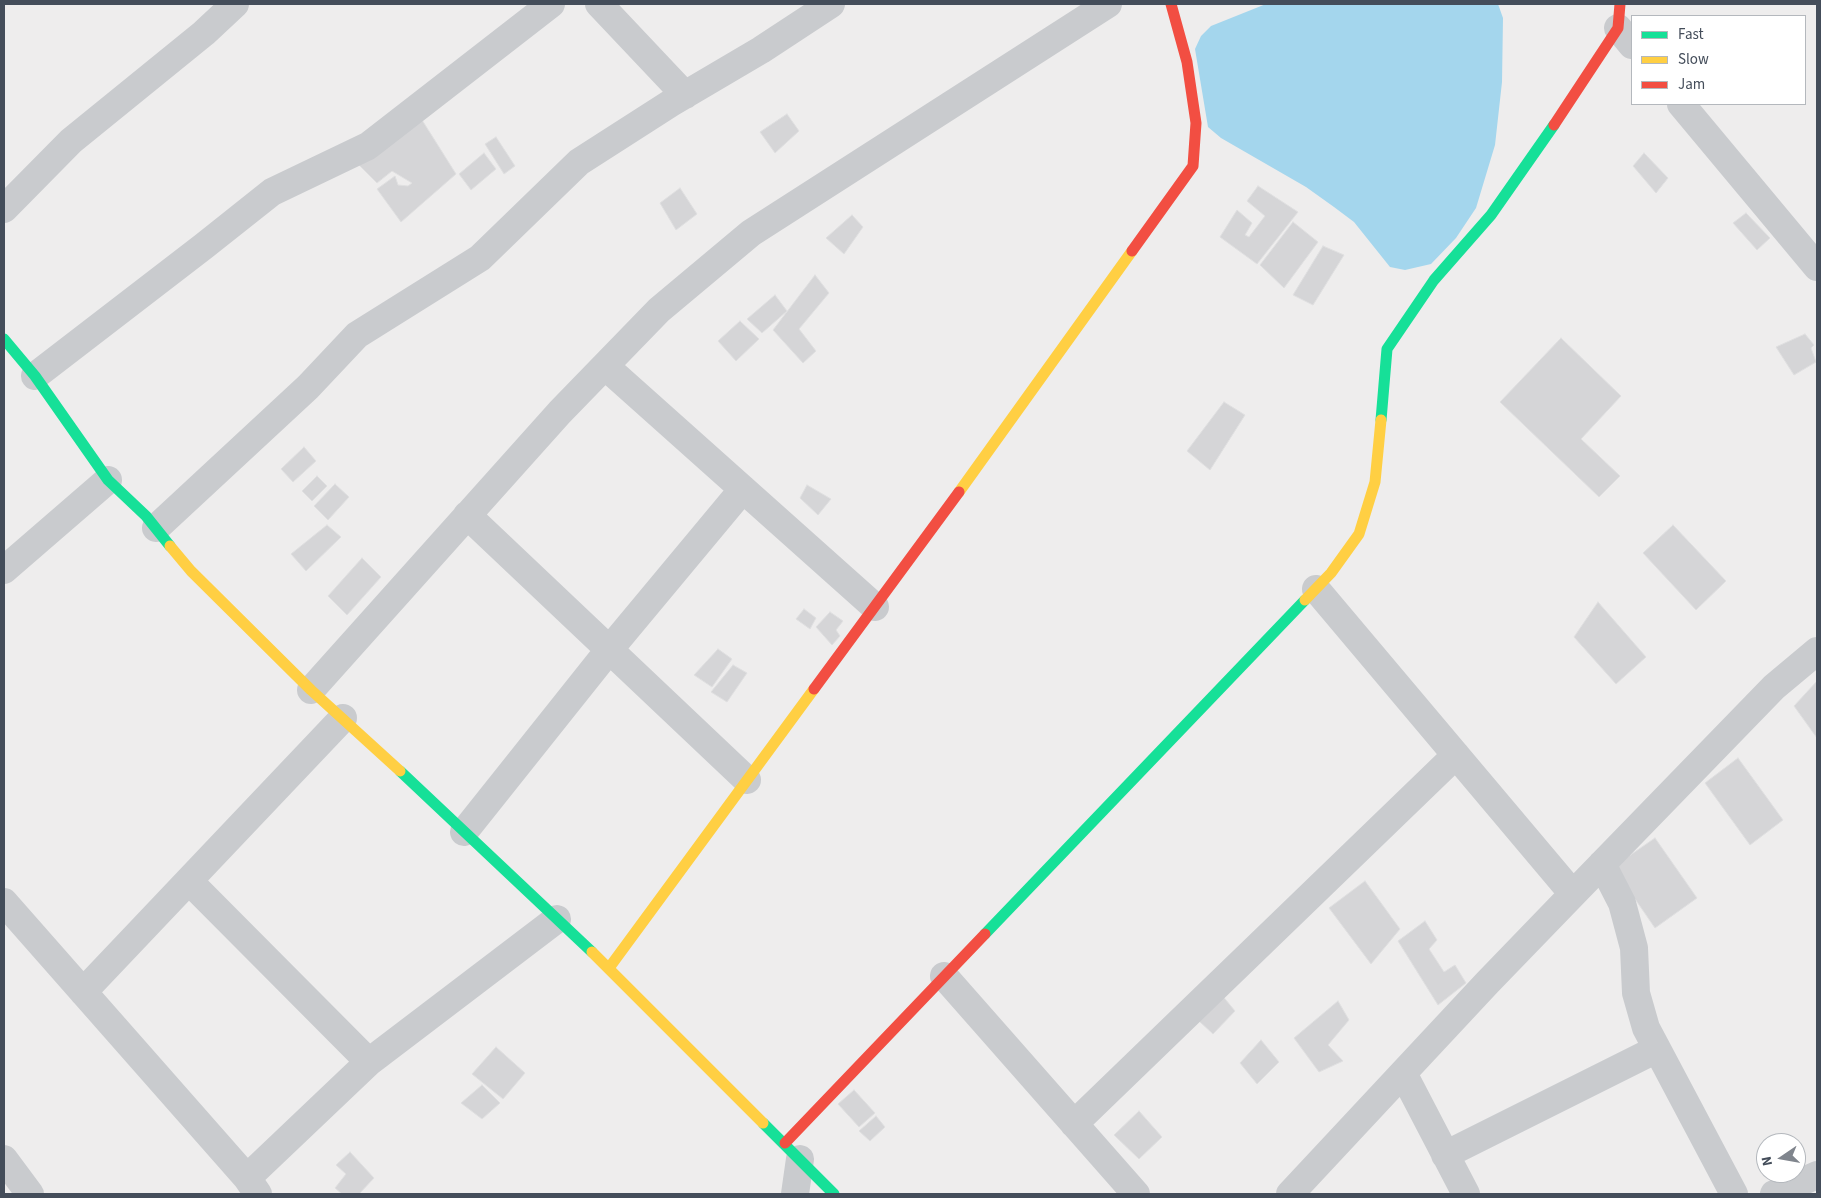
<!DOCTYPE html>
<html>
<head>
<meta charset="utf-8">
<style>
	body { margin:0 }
	#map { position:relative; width:1821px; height:1198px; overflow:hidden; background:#eeeded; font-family:"Source Sans 3",sans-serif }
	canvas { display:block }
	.frame { position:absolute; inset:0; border:5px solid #444d5a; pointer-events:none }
	.legend { position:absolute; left:1631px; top:15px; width:175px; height:90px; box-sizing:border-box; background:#fff; border:1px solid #b4b8bd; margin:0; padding:6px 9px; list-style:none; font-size:15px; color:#444d5a }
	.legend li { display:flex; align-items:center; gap:10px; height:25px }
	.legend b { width:25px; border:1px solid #b4b8bd }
	.north { position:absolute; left:1756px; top:1133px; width:50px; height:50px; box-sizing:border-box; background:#fff; border:1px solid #b4b8bd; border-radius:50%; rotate:258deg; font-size:14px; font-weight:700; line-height:20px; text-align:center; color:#444d5a }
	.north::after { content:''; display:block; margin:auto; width:18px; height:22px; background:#80858d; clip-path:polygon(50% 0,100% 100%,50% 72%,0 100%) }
</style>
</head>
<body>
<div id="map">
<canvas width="1821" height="1198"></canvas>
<div class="frame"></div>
<ul class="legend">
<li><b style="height:6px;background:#16e098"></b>Fast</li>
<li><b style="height:6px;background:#ffcf43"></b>Slow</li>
<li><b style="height:6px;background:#f24e42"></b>Jam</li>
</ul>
<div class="north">N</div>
</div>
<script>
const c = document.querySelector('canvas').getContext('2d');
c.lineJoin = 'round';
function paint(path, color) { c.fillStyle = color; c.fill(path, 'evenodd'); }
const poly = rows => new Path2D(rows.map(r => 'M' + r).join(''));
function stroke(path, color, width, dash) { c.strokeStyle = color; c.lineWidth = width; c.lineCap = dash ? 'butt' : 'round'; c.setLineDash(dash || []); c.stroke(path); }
paint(poly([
	[1266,4,1498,4,1503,18,1502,82,1495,145,1476,208,1456,238,1431,264,1405,270,1390,267,1354,222,1334,207,1306,187,1221,138,1208,127,1195,49,1201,36,1211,26]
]), '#a4d6ed');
const building = poly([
	[787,114,799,131,775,153,760,132,787,114],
	[422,120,456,174,401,222,377,189,395,176,398,185,408,186,412,183,392,171,377,183,359,165,422,120],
	[496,137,515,166,504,174,485,144,496,137],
	[484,153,496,169,471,190,459,174,484,153],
	[1644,153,1668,178,1656,193,1633,166,1644,153],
	[1258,186,1298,212,1257,264,1220,237,1237,210,1252,223,1245,235,1249,237,1265,216,1247,201,1258,186],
	[680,188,697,214,676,230,660,203,680,188],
	[1746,213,1770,238,1757,250,1733,223,1746,213],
	[852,215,863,227,844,254,826,238,852,215],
	[1293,222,1318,242,1284,288,1260,265,1293,222],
	[1323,246,1344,255,1313,305,1293,295,1323,246],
	[815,275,829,293,799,329,816,351,803,363,773,330,815,275],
	[775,295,787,311,762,333,747,319,775,295],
	[740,321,759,339,736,361,718,341,740,321],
	[1805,334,1814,345,1811,348,1816,362,1794,375,1776,347,1805,334],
	[1561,338,1621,396,1581,439,1620,476,1599,497,1500,402,1561,338],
	[1224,402,1245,415,1210,470,1187,451,1224,402],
	[304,447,316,461,293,482,281,469,304,447],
	[317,476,327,486,312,501,302,491,317,476],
	[335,484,349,497,328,520,314,506,335,484],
	[807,485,831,499,818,515,800,498,807,485],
	[327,525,341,537,306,571,291,554,327,525],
	[1673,525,1726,581,1696,610,1643,553,1673,525],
	[362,558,381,577,347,615,328,596,362,558],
	[1598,602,1646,657,1616,684,1574,637,1598,602],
	[804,609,816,618,810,629,796,619,804,609],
	[830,612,843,621,836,630,840,636,832,645,816,627,830,612],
	[718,649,732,659,712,687,694,675,718,649],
	[733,665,747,673,727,702,711,692,733,665],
	[1817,681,1817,738,1794,706,1817,681],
	[1738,758,1783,820,1750,845,1705,783,1738,758],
	[1655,838,1697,898,1655,928,1613,867,1655,838],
	[1365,881,1400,929,1371,964,1329,908,1365,881],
	[1425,921,1437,940,1429,949,1444,972,1455,965,1466,983,1438,1005,1398,941,1425,921],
	[1221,994,1235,1011,1213,1034,1199,1021,1221,994],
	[1338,1001,1349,1020,1328,1045,1343,1061,1319,1072,1294,1038,1338,1001],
	[1261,1040,1279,1062,1257,1084,1240,1063,1261,1040],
	[496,1047,525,1073,503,1099,472,1074,496,1047],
	[482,1085,500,1103,482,1119,461,1103,482,1085],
	[854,1090,875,1113,859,1127,838,1104,854,1090],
	[1139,1111,1162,1137,1139,1159,1114,1135,1139,1111],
	[876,1116,885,1127,870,1141,859,1131,876,1116],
	[350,1152,374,1178,359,1194,342,1194,335,1188,346,1174,336,1165,350,1152]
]);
paint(building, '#d5d5d7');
stroke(building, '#dfdfe0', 1);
stroke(poly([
	[599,4,685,95],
	[1618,28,1632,45],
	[1681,104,1817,267],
	[4,209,71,141,204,33,235,4],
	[605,366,875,607],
	[35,376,204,246,272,192,368,146,551,4],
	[467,515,747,780],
	[156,528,308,387,357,335,480,258,579,162,671,103,761,50,831,4],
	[4,570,108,480],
	[1316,589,1573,894],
	[311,690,560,412,659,310,751,233,1108,4],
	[464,832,609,650,743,489],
	[1602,864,1622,903,1634,948,1636,993,1646,1028,1734,1194],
	[189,881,369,1062],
	[4,902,247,1178,258,1194],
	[944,976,1136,1194],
	[83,992,343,718],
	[1403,1073,1466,1194],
	[1074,1124,1456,755],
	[1445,1155,1657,1049],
	[4,1159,30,1194],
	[247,1178,369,1062,557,919],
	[795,1194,800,1159],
	[1290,1194,1487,983,1573,894,1774,687,1817,651],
	[1774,1194,1817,1175]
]), '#c9cbce', 28);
stroke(poly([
	[4,339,35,376,108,480,146,516,170,546],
	[1381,420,1387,349,1434,280,1491,215,1554,125],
	[400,771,592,952],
	[985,934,1305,600],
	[763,1123,834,1194]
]), '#16e098', 11);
stroke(poly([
	[959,492,1132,251],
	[170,546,191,571,311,690,400,771],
	[1305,600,1331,573,1359,534,1375,482,1381,420],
	[592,952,763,1123],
	[609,968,814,689]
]), '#ffcf43', 11);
stroke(poly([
	[1554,125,1618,28,1620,4],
	[1132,251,1193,166,1196,123,1187,62,1171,4],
	[814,689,959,492],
	[785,1143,985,934]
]), '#f24e42', 11);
</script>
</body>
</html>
